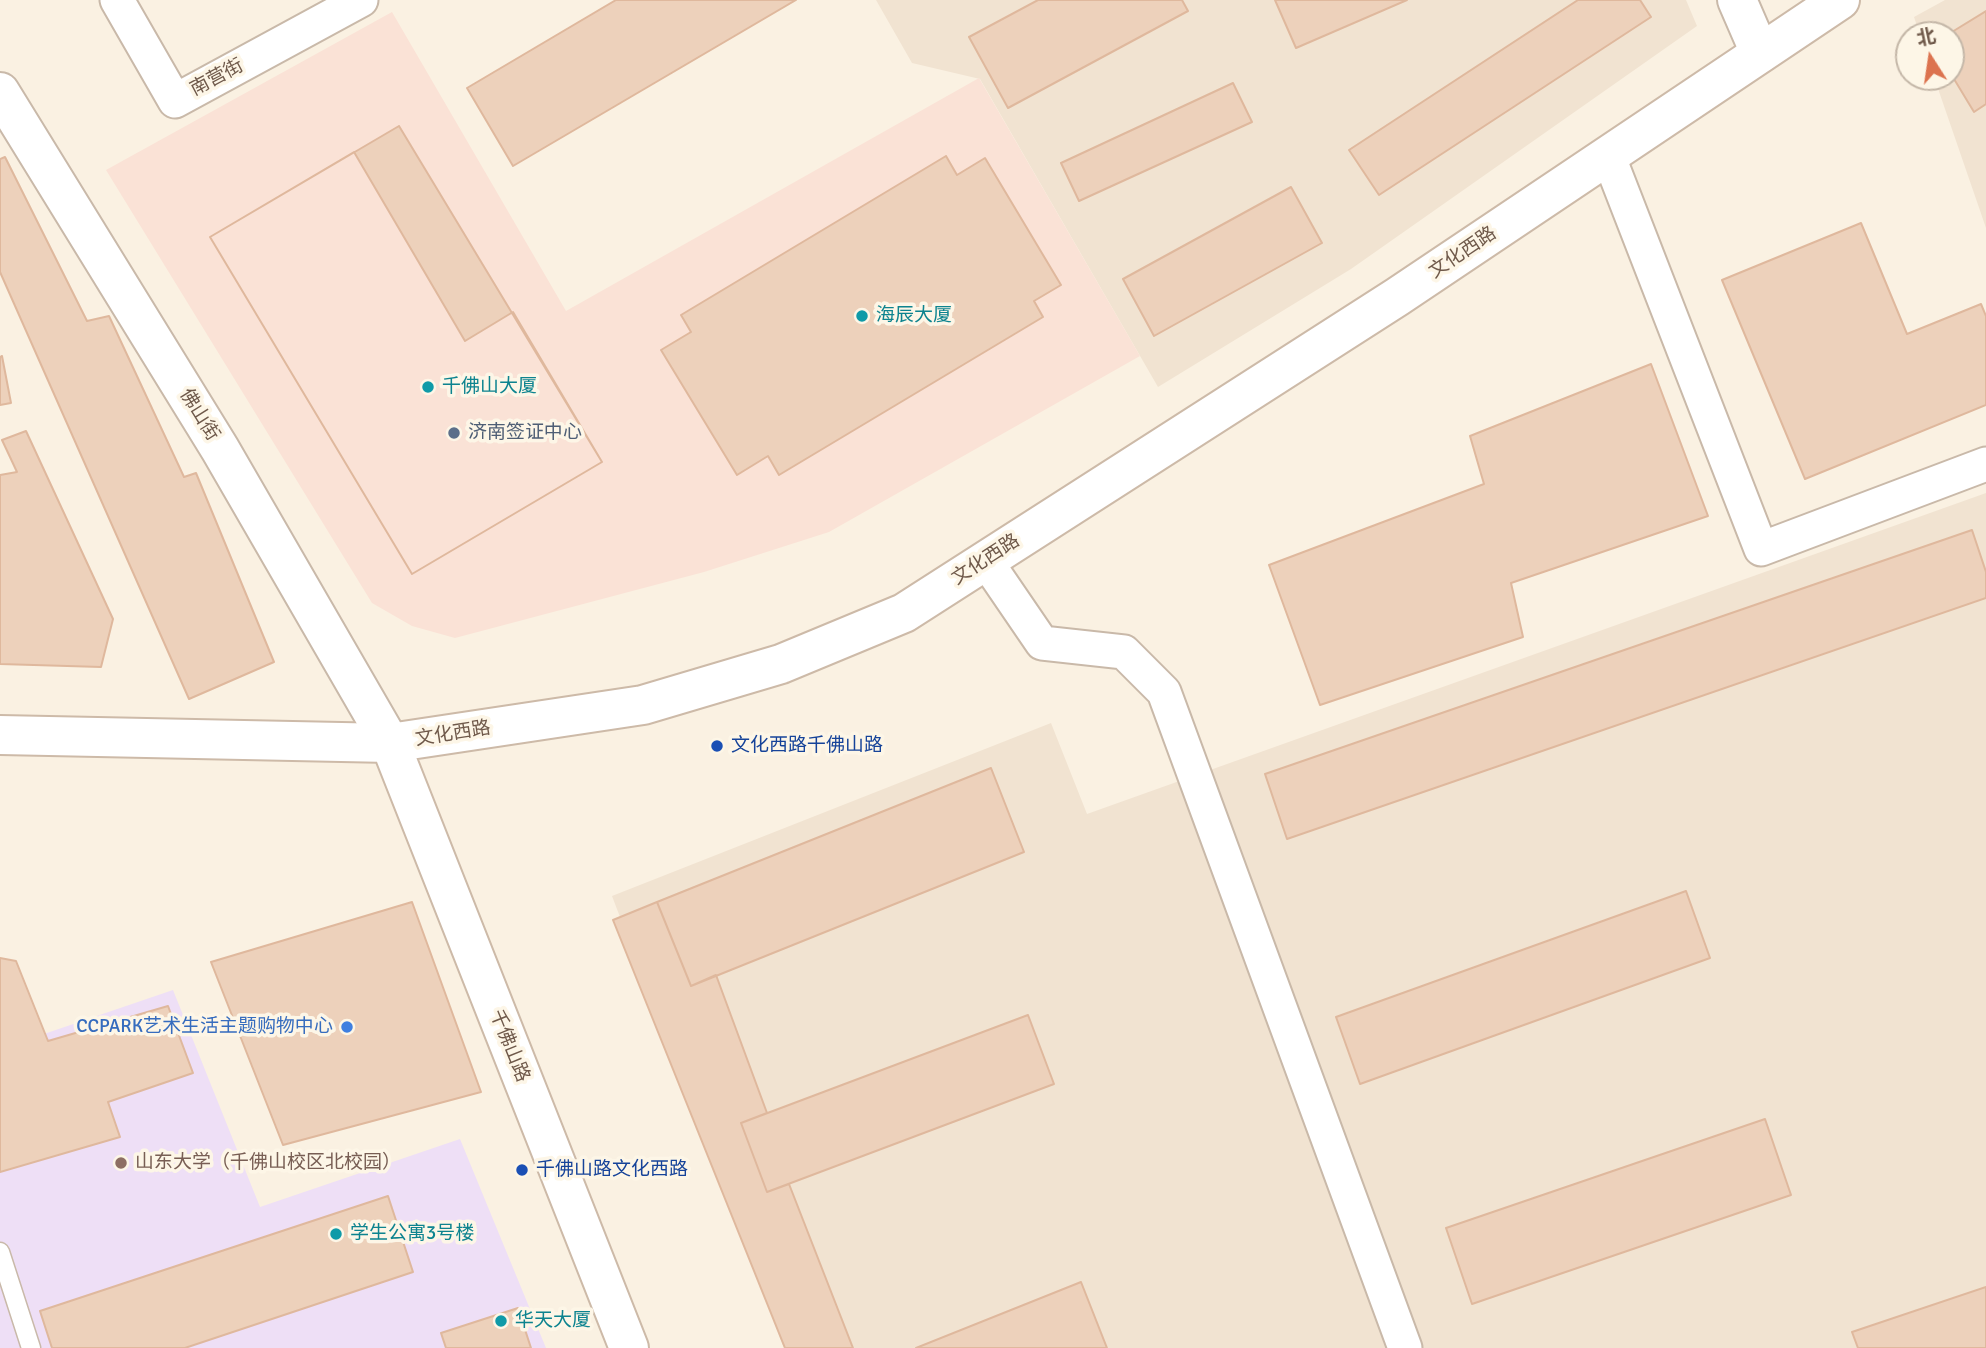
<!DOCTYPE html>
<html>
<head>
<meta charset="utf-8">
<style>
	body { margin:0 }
	#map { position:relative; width:1986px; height:1348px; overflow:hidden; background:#faf1e2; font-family:Signika,"Noto Sans SC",sans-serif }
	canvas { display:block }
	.north { position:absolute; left:1895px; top:21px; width:70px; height:70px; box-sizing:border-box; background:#fdf6e7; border:2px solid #c4b7a8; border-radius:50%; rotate:348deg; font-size:19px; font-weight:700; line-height:28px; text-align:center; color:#6f594a }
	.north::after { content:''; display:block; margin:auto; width:24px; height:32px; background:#dc734f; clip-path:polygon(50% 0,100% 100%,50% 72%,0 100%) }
</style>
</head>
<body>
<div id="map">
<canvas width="1986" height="1348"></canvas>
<div class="north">北</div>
</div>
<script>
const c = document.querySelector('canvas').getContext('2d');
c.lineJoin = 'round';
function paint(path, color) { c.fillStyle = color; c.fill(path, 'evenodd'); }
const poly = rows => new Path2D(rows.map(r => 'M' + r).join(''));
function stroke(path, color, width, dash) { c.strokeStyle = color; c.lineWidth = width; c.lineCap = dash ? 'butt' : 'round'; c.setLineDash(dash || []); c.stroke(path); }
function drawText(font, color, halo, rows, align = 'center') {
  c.font = font + ' Signika,"Noto Sans SC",sans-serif'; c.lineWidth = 7; c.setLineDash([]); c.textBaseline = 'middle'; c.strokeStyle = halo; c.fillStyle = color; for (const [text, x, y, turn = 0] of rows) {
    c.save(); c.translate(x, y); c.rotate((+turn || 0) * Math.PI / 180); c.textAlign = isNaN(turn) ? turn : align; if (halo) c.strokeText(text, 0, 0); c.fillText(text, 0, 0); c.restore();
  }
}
paint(poly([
	[876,0,1686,0,1697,26,1351,269,1158,387,980,79,912,63],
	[1945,0,1986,0,1986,228,1934,77,1951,77,1951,35,1920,35,1914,17],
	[1986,493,1986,1348,784,1348,612,896,1051,723,1087,814]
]), '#f1e3d1');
paint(poly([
	[392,12,566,311,979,78,1140,356,829,532,704,572,455,638,412,626,372,603,106,170]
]), '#fae2d6');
paint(poly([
	[173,990,260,1207,460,1139,546,1348,0,1348,0,1049]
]), '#eedff6');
const building = poly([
	[616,0,796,0,513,166,467,88,616,0],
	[1038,0,1182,0,1188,11,1008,108,969,37,1038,0],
	[1275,0,1407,0,1296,48,1275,0],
	[1578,0,1640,0,1651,17,1379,195,1349,150,1578,0],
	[1986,11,1986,104,1974,112,1951,74,1951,35,1947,35,1986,11],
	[1233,83,1252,122,1079,201,1061,163,1233,83],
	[399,126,602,462,412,574,210,237,399,126],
	[354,152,465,341,513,312,602,462,412,574,210,237,354,152],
	[946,156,957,175,985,158,1061,285,1034,301,1043,317,779,475,768,456,737,475,661,350,691,332,681,315,946,156],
	[5,157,87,321,109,316,184,477,196,473,274,662,189,699,0,272,0,159,5,157],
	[1291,187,1322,243,1154,336,1123,279,1291,187],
	[1861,223,1907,334,1981,304,1986,316,1986,405,1805,479,1722,280,1861,223],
	[2,356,11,403,0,405,0,357,2,356],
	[1651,364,1708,516,1511,583,1523,637,1320,705,1269,565,1484,484,1470,436,1651,364],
	[26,431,113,619,101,667,0,664,0,475,17,472,2,440,26,431],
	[1972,530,1986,572,1986,598,1287,839,1265,774,1972,530],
	[991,768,1024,852,691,986,657,902,991,768],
	[1686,891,1710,958,1360,1084,1336,1017,1686,891],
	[412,902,481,1092,283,1145,211,962,412,902],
	[657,902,691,986,716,975,767,1113,741,1123,767,1192,789,1184,853,1348,785,1348,613,920,657,902],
	[0,958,16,961,48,1041,168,1006,193,1073,108,1102,120,1137,0,1172,0,958],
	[1028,1015,1054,1084,767,1192,741,1123,1028,1015],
	[1765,1119,1791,1195,1472,1304,1446,1228,1765,1119],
	[388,1196,413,1272,185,1348,52,1348,40,1311,388,1196],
	[1081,1282,1107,1348,916,1348,1081,1282],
	[1986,1287,1986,1348,1858,1348,1852,1332,1986,1287],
	[518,1308,531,1348,446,1348,441,1333,518,1308]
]);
paint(building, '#edd1bb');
stroke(building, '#dfb89d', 2);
const service = poly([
	[0,1252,31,1348]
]);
const minor = poly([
	[117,0,175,101,361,0],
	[1608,155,1761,549,1986,464],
	[986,561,1042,643,1124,652,1164,692,1405,1348]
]);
const tertiary = poly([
	[1737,0,1760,53],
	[0,92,220,449,390,743]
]);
const secondary = poly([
	[0,735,390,743,643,705,781,664,904,613,1397,297,1840,0],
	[390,743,629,1348]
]);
stroke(service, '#c9b9a9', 21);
stroke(minor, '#c9b9a9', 37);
stroke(tertiary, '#c9b9a9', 42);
stroke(secondary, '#cdbaa8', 42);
stroke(service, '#fff', 18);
stroke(minor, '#fff', 33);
stroke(tertiary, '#fff', 38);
stroke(secondary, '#fff', 38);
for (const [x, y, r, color] of [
	[862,316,7,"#0f9aa8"],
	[428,387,7,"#0f9aa8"],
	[454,433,7,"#5c6f8a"],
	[717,746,7,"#1a4fb4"],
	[347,1027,7,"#3f7fe0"],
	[121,1163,7,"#8d6e63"],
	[522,1170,7,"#1a4fb4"],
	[336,1234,7,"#0f9aa8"],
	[501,1321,7,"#0f9aa8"]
]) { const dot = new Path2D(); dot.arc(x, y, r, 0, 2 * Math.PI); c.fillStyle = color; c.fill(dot); stroke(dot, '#fdf6e7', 2.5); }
drawText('19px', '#6f594a', '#fdf6e7', [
	["南营街",217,78,-28],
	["文化西路",1463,253,-34],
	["佛山街",199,415,58],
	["文化西路",986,560,-33],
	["文化西路",453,734,-9],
	["千佛山路",509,1046,68]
]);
drawText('19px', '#0d838f', '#fdf6e7', [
	["海辰大厦",876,316],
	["千佛山大厦",442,387],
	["学生公寓3号楼",350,1234],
	["华天大厦",515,1321]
], 'left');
drawText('19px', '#4e5e75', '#fdf6e7', [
	["济南签证中心",468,433]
], 'left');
drawText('19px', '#164399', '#fdf6e7', [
	["文化西路千佛山路",731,746],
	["千佛山路文化西路",536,1170]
], 'left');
drawText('19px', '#366cbe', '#fdf6e7', [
	["CCPARK艺术生活主题购物中心",333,1027]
], 'right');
drawText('19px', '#785e54', '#fdf6e7', [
	["山东大学（千佛山校区北校园）",135,1163]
], 'left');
</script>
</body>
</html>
